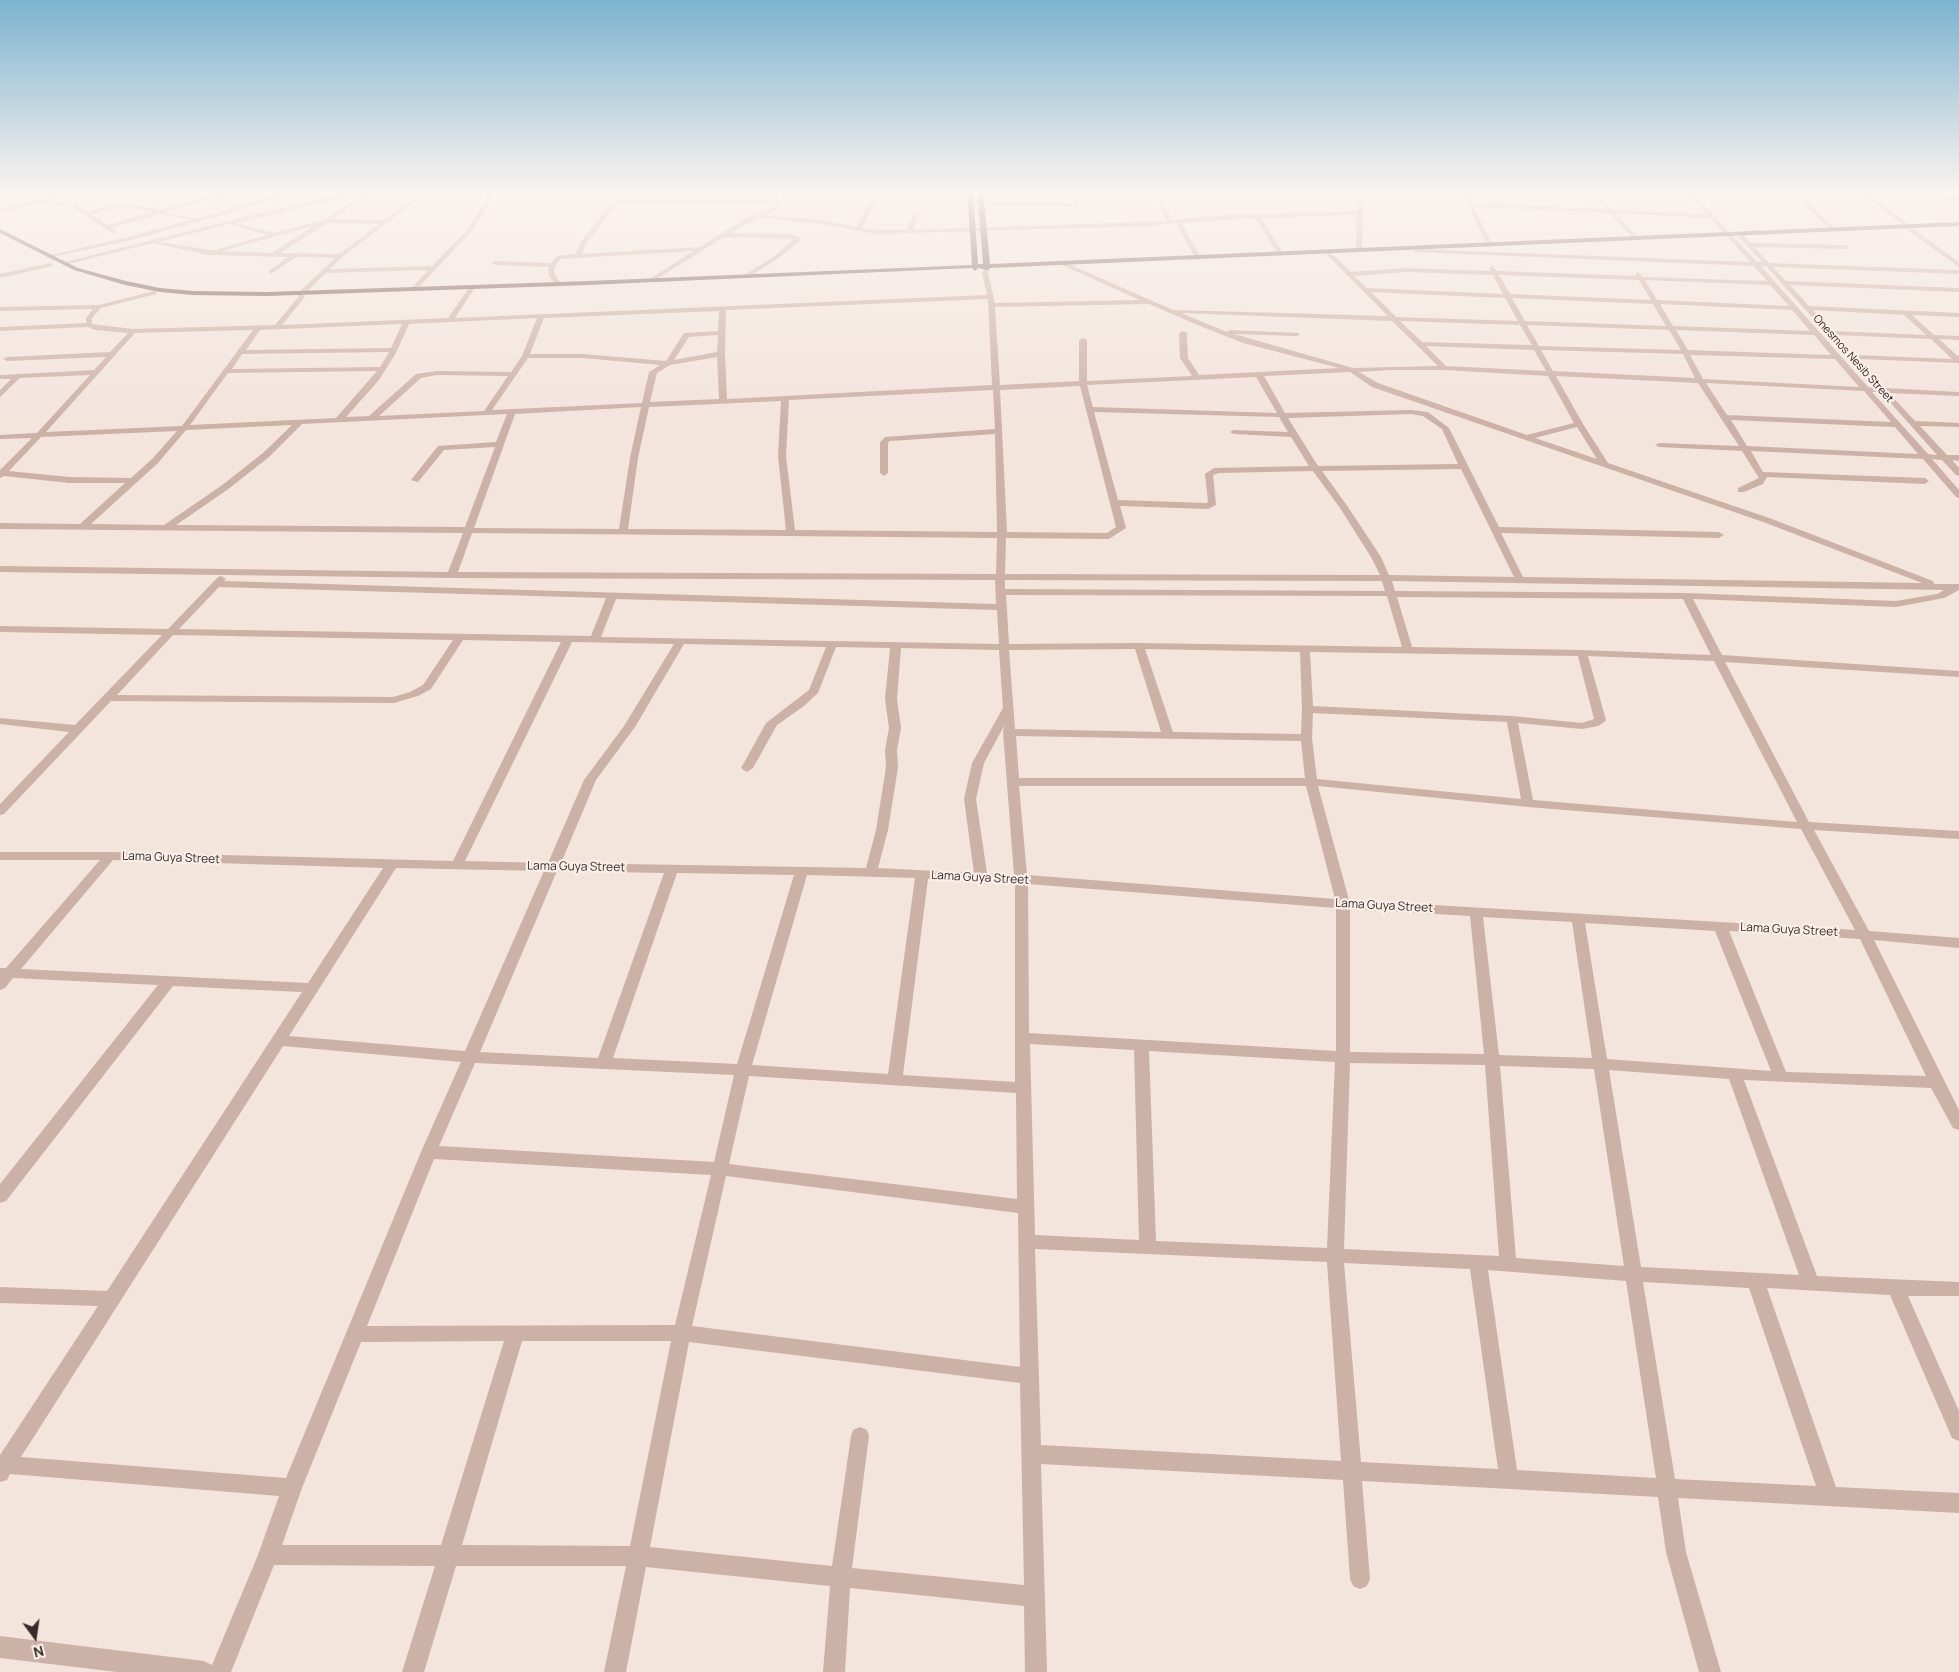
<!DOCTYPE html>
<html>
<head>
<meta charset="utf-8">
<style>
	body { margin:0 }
	#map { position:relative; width:1959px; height:1672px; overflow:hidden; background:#f3e4dc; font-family:Manrope,sans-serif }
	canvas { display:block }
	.north { position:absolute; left:10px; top:1612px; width:50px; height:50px; -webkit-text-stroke:4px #faefe9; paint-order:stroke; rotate:166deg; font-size:14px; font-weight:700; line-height:20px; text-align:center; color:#382a28 }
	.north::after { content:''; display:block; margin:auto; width:18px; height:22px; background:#382a28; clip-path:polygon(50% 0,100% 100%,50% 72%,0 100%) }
</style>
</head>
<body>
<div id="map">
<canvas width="1959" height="1672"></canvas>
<div class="north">N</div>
</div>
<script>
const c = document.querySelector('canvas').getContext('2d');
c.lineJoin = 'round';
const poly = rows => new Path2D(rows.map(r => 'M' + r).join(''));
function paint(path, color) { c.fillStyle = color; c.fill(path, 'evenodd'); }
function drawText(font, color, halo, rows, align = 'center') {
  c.font = font + ' Manrope,sans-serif'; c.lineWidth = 4.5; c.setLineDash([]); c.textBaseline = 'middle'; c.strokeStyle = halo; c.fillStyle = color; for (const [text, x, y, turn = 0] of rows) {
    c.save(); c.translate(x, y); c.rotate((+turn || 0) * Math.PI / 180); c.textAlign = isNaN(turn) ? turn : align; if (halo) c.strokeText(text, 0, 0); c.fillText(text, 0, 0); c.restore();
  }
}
paint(poly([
	[66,189,74,189,47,200,76,205,87,212,115,204,127,203,159,210,233,189,282,191,296,189,290,192,324,197,321,199,283,195,230,213,127,241,47,258,47,256,124,238,190,220,159,214,112,228,117,232,114,234,72,207,40,203,0,212,0,208,38,200,66,189],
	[245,190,275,194,197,219,166,212,245,190],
	[127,207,152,212,108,225,91,215,115,208,127,207],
	[371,189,382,189,371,192,464,189,428,192,342,257,330,269,432,266,468,229,484,203,488,189,494,189,490,203,472,231,416,290,411,289,428,270,326,273,303,295,305,297,282,325,448,318,469,288,471,287,474,289,455,318,987,295,982,273,987,266,990,268,988,273,995,303,1140,300,1064,266,1064,264,1066,263,1173,310,1388,316,1327,255,1327,253,1331,253,1351,272,1406,268,1491,271,1489,268,1492,266,1497,271,1636,276,1635,274,1638,272,1643,277,1767,281,1754,266,1414,252,1416,249,1750,262,1710,218,1616,213,1637,237,1635,240,1609,213,1474,207,1492,244,1487,245,1460,189,1466,189,1473,203,1606,209,1588,189,1594,189,1613,210,1707,214,1681,189,1959,196,1959,200,1873,197,1909,225,1907,228,1866,197,1800,194,1834,228,1832,231,1793,194,1691,191,1757,262,1762,262,1739,237,1739,235,1743,235,1751,243,1846,245,1849,247,1846,249,1754,247,1769,263,1959,270,1959,274,1773,267,1786,281,1959,288,1959,292,1790,285,1809,306,1959,313,1959,317,1912,315,1934,335,1959,336,1959,340,1939,339,1959,357,1959,363,1859,359,1885,388,1959,392,1959,396,1889,393,1915,421,1959,423,1959,427,1920,426,1947,455,1959,455,1959,461,1952,460,1959,468,1959,476,1956,475,1942,460,1932,459,1959,490,1959,498,1956,497,1923,459,1751,451,1763,472,1925,478,1929,481,1925,484,1767,477,1763,484,1744,492,1738,492,1738,488,1759,478,1742,451,1659,447,1655,445,1659,443,1739,446,1698,383,1556,376,1583,424,1608,463,1772,519,1933,581,1934,584,1959,584,1959,590,1944,598,1896,607,1693,599,1722,655,1959,671,1959,677,1725,662,1809,822,1959,831,1959,839,1814,830,1869,931,1959,938,1959,948,1874,940,1959,1110,1959,1130,1953,1128,1931,1088,1744,1080,1817,1276,1959,1282,1959,1296,1908,1296,1959,1411,1959,1441,1952,1438,1890,1295,1767,1288,1836,1487,1959,1493,1959,1513,1678,1498,1686,1552,1721,1672,1699,1672,1666,1552,1658,1497,1362,1481,1370,1579,1367,1586,1360,1589,1353,1586,1350,1579,1343,1480,1041,1464,1047,1672,1025,1672,1024,1606,850,1588,845,1672,823,1672,830,1586,646,1567,626,1672,604,1672,626,1566,456,1566,424,1672,402,1672,435,1566,274,1565,231,1672,117,1672,0,1658,0,1636,204,1661,212,1665,258,1555,279,1496,10,1474,7,1480,0,1482,0,1455,98,1306,0,1303,0,1287,107,1291,302,992,173,986,6,1201,0,1203,0,1184,158,985,13,978,5,988,0,990,0,968,6,968,100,860,0,860,0,852,110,852,453,861,561,642,463,640,431,689,418,696,394,703,111,701,4,814,0,815,0,804,69,732,0,724,0,718,75,725,162,635,0,632,0,626,168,629,218,577,221,576,226,579,224,581,996,604,995,580,452,578,0,572,0,566,448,572,463,533,0,529,0,523,80,524,125,483,69,483,4,476,0,478,0,470,32,438,0,439,0,435,37,433,90,375,20,378,0,397,0,390,11,379,0,379,0,375,94,370,106,357,7,361,3,359,7,357,110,352,128,333,95,330,88,327,0,331,0,327,86,323,86,318,93,309,0,311,0,307,99,305,154,291,156,292,156,294,101,308,92,318,92,324,133,329,275,325,299,296,297,294,298,293,335,258,296,257,271,274,269,273,269,271,288,257,208,255,153,243,64,265,61,263,313,200,371,189],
	[367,193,323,220,274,233,236,223,367,193],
	[420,193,384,220,332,219,367,195,420,193],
	[327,223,379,224,339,254,280,253,327,223],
	[229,224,267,235,218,249,218,251,159,242,229,224],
	[313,226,272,253,222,251,313,226],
	[1761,266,1766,266,1876,388,1868,387,1761,266],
	[1406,272,1493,275,1503,294,1367,288,1354,276,1406,272],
	[1499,275,1639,280,1651,300,1510,294,1499,275],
	[1645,280,1770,285,1789,306,1657,300,1645,280],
	[1371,292,1505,298,1518,321,1396,317,1371,292],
	[1512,298,1653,304,1666,326,1525,321,1512,298],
	[988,299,992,385,727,399,725,354,726,310,988,299],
	[1149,304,1200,326,1243,343,1339,368,1199,375,1188,358,1187,333,1183,331,1179,333,1180,358,1192,376,1087,381,1087,340,1083,338,1079,340,1079,381,1000,385,995,307,1149,304],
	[1660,304,1792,310,1810,331,1673,326,1660,304],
	[1813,310,1904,315,1926,335,1832,331,1813,310],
	[719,311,718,331,684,333,666,361,583,354,530,354,544,318,719,311],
	[1181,313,1392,321,1438,366,1353,368,1234,334,1297,336,1299,335,1299,333,1230,330,1227,332,1181,313],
	[537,318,522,356,511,372,437,371,416,374,369,416,346,417,379,380,396,353,409,324,537,318],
	[1400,321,1520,325,1532,345,1422,342,1400,321],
	[402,324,391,348,246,350,260,330,402,324],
	[1527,325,1669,330,1681,350,1539,346,1527,325],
	[253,330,182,426,46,432,135,333,253,330],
	[1676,330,1814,335,1831,355,1688,350,1676,330],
	[718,335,717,352,674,360,689,337,718,335],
	[1836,335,1931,339,1952,359,1854,355,1836,335],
	[1426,346,1534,350,1546,371,1446,366,1426,346],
	[1541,350,1683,354,1695,378,1553,371,1541,350],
	[389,352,380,367,232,369,242,354,389,352],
	[1690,355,1835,359,1859,387,1703,379,1690,355],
	[717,357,719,399,650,402,657,373,670,365,717,357],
	[528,358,583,358,660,365,649,372,642,403,492,410,528,358],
	[1389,370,1444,370,1548,376,1574,423,1527,435,1378,383,1359,372,1389,370],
	[377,371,336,418,190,425,228,373,377,371],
	[1350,372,1372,387,1766,523,1922,583,1523,577,1501,533,1719,538,1724,535,1719,532,1499,527,1449,428,1428,412,1411,410,1285,413,1264,376,1350,372],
	[437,375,508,376,484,411,379,416,421,378,437,375],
	[1256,377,1277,413,1093,407,1087,385,1256,377],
	[1706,383,1864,391,1891,422,1727,415,1706,383],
	[1080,386,1116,527,1107,533,1007,532,1000,390,1080,386],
	[993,390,995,429,885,437,880,442,880,473,884,476,888,473,888,443,890,441,995,434,997,532,795,530,786,456,789,400,993,390],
	[1872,392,1881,392,1937,455,1928,454,1872,392],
	[781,401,778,456,786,530,628,529,638,458,649,407,781,401],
	[641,407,630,458,619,529,474,528,515,414,641,407],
	[1094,412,1279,417,1288,432,1234,430,1230,432,1234,434,1291,437,1309,466,1214,468,1205,474,1208,502,1206,503,1118,500,1094,412],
	[507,414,496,442,438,446,411,480,418,482,444,450,495,447,465,527,176,525,227,490,269,457,302,424,507,414],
	[1411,414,1423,416,1442,429,1458,464,1318,466,1288,418,1411,414],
	[1731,420,1895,427,1918,454,1747,446,1731,420],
	[292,425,263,453,221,486,164,525,91,524,158,463,186,430,292,425],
	[1577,427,1597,459,1535,438,1577,427],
	[177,431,152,459,131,478,69,477,9,471,41,437,177,431],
	[1461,469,1514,577,1389,575,1381,557,1348,507,1322,471,1461,469],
	[1313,471,1340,508,1371,557,1380,575,1005,574,1006,538,1109,539,1126,528,1120,506,1208,509,1216,505,1213,475,1219,473,1313,471],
	[472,533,997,538,996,574,458,572,472,533],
	[1005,580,1382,581,1385,591,1005,589,1005,580],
	[1392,581,1944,590,1937,594,1896,601,1686,593,1395,591,1392,581],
	[219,587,606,598,591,636,179,629,219,587],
	[1006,595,1387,596,1402,647,1139,643,1009,644,1006,595],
	[1397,597,1683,599,1711,655,1582,650,1412,647,1397,597],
	[616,599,997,610,999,644,601,637,616,599],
	[173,635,453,640,423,685,410,692,393,697,117,695,173,635],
	[572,642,674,644,624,726,584,780,548,863,465,861,572,642],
	[684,644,826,647,809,690,766,723,741,768,747,772,753,768,777,725,804,706,818,693,836,647,890,648,885,699,889,728,885,750,886,767,876,830,866,868,561,863,596,780,635,727,684,644],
	[901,648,999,650,1003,708,972,763,964,799,974,873,878,868,888,830,898,767,897,750,901,728,897,699,901,648],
	[1135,649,1161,732,1015,729,1009,650,1135,649],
	[1145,649,1300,652,1302,709,1301,734,1173,732,1145,649],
	[1310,652,1578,656,1594,719,1582,723,1512,716,1313,706,1310,652],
	[1588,656,1714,661,1797,822,1533,800,1518,723,1582,729,1598,726,1604,722,1606,720,1588,656],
	[1313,713,1507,722,1521,799,1317,779,1312,738,1313,713],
	[1004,726,1003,732,1014,875,987,873,976,799,984,763,1004,726],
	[1016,736,1301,741,1305,778,1019,778,1016,736],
	[1019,786,1306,786,1335,899,1027,875,1019,786],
	[1318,786,1528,807,1801,829,1855,930,1349,900,1318,786],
	[113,860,383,868,308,983,21,969,113,860],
	[396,868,544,871,465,1051,289,1036,396,868],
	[557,871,664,873,598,1058,480,1052,557,871],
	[677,873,794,875,737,1064,613,1058,677,873],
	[807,875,915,878,888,1074,752,1065,807,875],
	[928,879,1015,883,1015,1082,903,1075,928,879],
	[1028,884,1336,908,1336,1051,1029,1033,1028,884],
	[1350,909,1470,916,1484,1054,1350,1052,1350,909],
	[1483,917,1572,922,1592,1058,1499,1055,1483,917],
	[1585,923,1715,931,1771,1071,1607,1059,1585,923],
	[1729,931,1860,939,1926,1076,1786,1072,1729,931],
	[1030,1044,1134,1050,1139,1240,1035,1235,1030,1044],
	[283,1046,461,1062,421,1152,286,1478,21,1457,283,1046],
	[1149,1051,1335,1062,1327,1248,1156,1241,1149,1051],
	[475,1063,734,1075,714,1162,439,1146,475,1063],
	[1350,1063,1485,1065,1499,1256,1344,1249,1350,1063],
	[1500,1066,1594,1069,1624,1266,1516,1258,1500,1066],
	[1609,1070,1729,1079,1799,1275,1641,1267,1609,1070],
	[749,1076,1016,1093,1017,1199,729,1164,749,1076],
	[434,1159,711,1175,675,1325,367,1326,434,1159],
	[726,1176,1018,1213,1020,1367,692,1326,726,1176],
	[1035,1249,1327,1262,1341,1461,1041,1445,1035,1249],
	[1344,1263,1470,1269,1498,1469,1361,1462,1344,1263],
	[1488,1270,1626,1281,1656,1478,1517,1470,1488,1270],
	[1643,1282,1749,1288,1816,1486,1675,1479,1643,1282],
	[504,1341,441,1545,282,1545,302,1488,361,1342,504,1341],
	[522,1341,671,1341,630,1546,462,1545,522,1341],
	[689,1342,1020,1383,1024,1585,852,1568,869,1436,867,1430,860,1427,853,1430,851,1436,832,1566,650,1547,689,1342],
	[622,189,628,189,619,200,780,200,785,189,791,189,787,199,776,210,765,215,829,221,857,227,872,196,875,194,878,196,862,228,875,230,907,230,913,215,916,213,919,215,913,230,1167,221,1152,191,1144,189,1164,189,1236,197,1233,199,1158,192,1172,220,1224,215,1357,211,1358,189,1364,189,1362,249,1359,251,1356,249,1357,215,1261,218,1283,253,1280,255,1277,253,1255,218,1181,223,1200,256,1197,258,1194,256,1176,223,1152,226,875,234,829,225,759,217,730,233,788,234,799,237,800,241,776,260,746,278,743,276,744,275,772,258,794,239,724,237,652,282,650,281,650,279,693,251,561,259,556,264,554,271,556,277,562,284,559,286,550,278,548,271,549,267,495,265,492,263,495,261,551,263,557,256,575,254,582,241,622,189],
	[617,204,776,204,772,208,743,220,700,247,582,254,587,242,617,204],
	[970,201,1076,203,1079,205,1076,207,968,204,970,201],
	[1909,229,1913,229,1959,262,1959,267,1909,231,1909,229],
	[51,263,54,265,53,266,0,278,0,274,51,263]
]), '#ccb1a7');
paint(poly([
	[967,189,973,189,978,264,983,264,977,189,983,189,990,264,1959,222,1959,226,990,268,987,270,978,268,975,271,972,268,588,285,267,296,193,295,160,292,125,285,74,270,0,233,0,229,78,268,126,281,160,288,193,291,267,292,588,281,972,265,967,189]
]), '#7a5e59');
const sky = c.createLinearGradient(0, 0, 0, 423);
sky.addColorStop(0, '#7cb3cf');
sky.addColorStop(0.45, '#faf3ef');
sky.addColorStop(1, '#faf3ef00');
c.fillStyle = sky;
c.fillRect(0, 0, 1959, 423);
drawText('11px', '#382a28', '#faefe9', [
	["Onesmos Nesib Street",1853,359,48]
]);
drawText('12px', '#382a28', '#faefe9', [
	["Lama Guya Street",171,858,2],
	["Lama Guya Street",576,867,1],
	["Lama Guya Street",980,878,3],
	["Lama Guya Street",1384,906,3],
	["Lama Guya Street",1789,930,3]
]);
</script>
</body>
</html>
